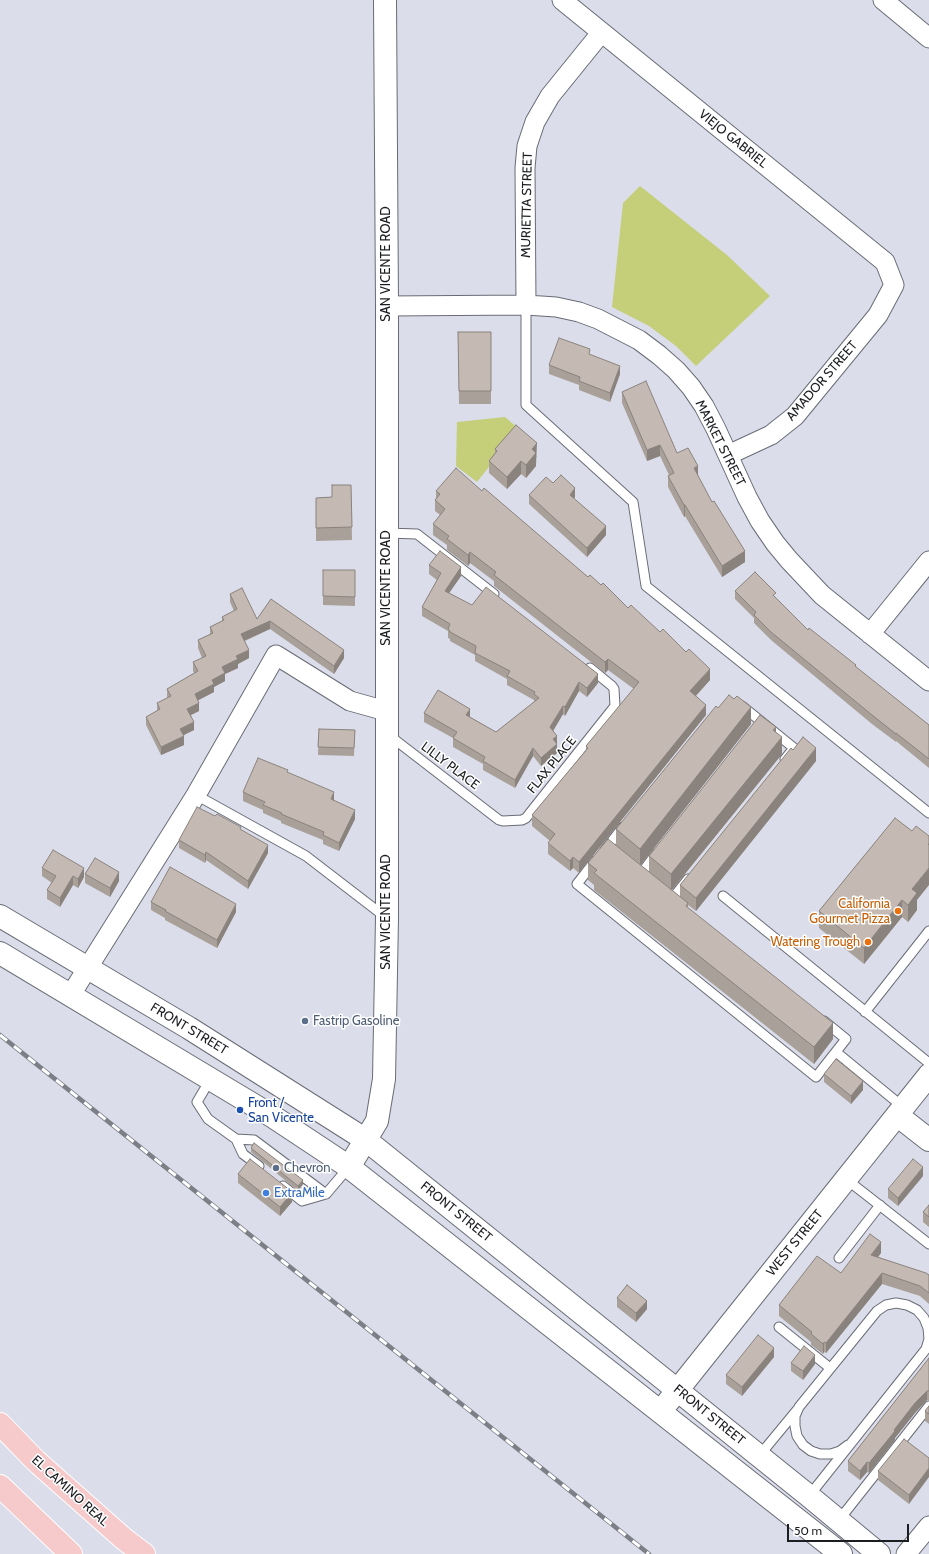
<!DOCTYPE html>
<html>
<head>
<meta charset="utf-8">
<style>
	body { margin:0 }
	#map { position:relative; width:929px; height:1554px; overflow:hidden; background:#dbdeea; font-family:Cabin,sans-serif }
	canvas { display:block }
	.scale { position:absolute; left:787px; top:1524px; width:122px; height:18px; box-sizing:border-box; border:2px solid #1b1d21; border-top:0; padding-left:5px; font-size:12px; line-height:14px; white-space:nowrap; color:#1b1d21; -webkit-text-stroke:3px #fff; paint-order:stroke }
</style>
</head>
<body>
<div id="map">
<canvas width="929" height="1554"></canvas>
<div class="scale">50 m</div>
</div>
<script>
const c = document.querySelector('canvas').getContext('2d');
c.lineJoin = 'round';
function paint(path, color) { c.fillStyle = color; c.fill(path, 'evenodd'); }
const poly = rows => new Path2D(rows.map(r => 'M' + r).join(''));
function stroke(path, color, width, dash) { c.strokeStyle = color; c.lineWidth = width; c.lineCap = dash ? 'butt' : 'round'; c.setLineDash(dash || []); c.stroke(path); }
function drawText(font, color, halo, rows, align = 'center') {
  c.font = font + ' Cabin,sans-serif'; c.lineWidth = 3; c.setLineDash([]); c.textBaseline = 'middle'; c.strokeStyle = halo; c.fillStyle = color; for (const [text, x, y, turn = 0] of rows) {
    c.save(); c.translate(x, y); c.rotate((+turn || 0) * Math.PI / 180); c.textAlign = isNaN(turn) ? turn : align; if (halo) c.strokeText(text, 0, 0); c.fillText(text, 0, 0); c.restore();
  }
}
paint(poly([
	[640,186,727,255,770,296,696,366,676,346,649,326,612,307,623,203],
	[505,417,519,429,477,482,456,466,457,422]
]), '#c5ce79');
const lane = poly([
	[526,305,526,405,633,502,646,586,929,813],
	[387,533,417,534,494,594],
	[742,706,794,748,785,759],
	[390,736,499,820,503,821,522,820,526,818,615,706,614,689,612,686,590,668],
	[196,795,306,856,384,916],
	[605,850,623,827],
	[595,861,577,884,816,1077,846,1039,824,1021],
	[641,874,656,854],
	[723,896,929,1063],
	[669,897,672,899,688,879],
	[865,1012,929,931],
	[836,1052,903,1107],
	[210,1080,197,1102,208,1119,236,1139,254,1140,326,1194,349,1167],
	[236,1139,243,1154,259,1166],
	[846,1179,929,1244],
	[283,1186,302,1201,326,1194],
	[839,1258,880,1205],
	[779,1327,830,1368],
	[759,1456,797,1410],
	[809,1496,926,1349,929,1339,928,1328,924,1318,917,1310,907,1305,896,1303,886,1305,877,1311,799,1407,795,1416,795,1426,797,1436,803,1445,811,1451,820,1454,831,1454,840,1451,848,1445],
	[839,1520,929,1406]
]);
const street = poly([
	[562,0,885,262,894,285,878,315,795,416,771,435,728,455],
	[883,0,929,38],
	[526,305,525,168,527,146,535,122,550,96,601,33],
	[387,306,526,305,556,307,579,312,598,319,639,340,659,355,676,370,691,387,704,406,716,429,747,497,760,521,775,543,789,560,822,595,929,681],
	[870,634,929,561],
	[70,996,196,795,276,655,350,701,386,711],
	[906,1554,929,1526]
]);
const secondary = poly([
	[0,916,189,1028,366,1140,809,1496,879,1554],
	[0,953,272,1116,349,1167,841,1554],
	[897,1115,929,1140],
	[349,1167,377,1121,384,1079,387,918,387,306,385,0],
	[668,1402,929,1075]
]);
const highway = poly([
	[0,1424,36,1461,124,1539,144,1554],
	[0,1486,71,1554]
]);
stroke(lane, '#696c76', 11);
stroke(street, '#696c76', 21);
stroke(secondary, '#696c76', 24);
stroke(highway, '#fff', 24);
stroke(lane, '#fff', 9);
stroke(street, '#fff', 19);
stroke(secondary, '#fff', 22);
stroke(highway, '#f6c9cb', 22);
const rail = poly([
	[0,1035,649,1554]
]);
stroke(rail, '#7d7f87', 4.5);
stroke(rail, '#fff', 3, [9]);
paint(poly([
	[458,332,491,332,491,404,459,404],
	[590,354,620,374,610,402,579,390,579,385,549,374,549,365],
	[622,392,698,476,712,502,745,562,722,577,685,516,684,517,668,487,668,476,669,475,660,456,647,461,622,403],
	[495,449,537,456,536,457,536,466,526,478,521,474,507,489,489,473,489,461,495,453],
	[553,483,575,497,574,499,606,535,587,557,529,504,529,495],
	[351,485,352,540,316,541,316,498,332,497],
	[436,491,482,491,588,577,601,585,628,608,710,680,696,696,706,715,579,873,573,868,570,871,548,854,548,843,550,841,532,826,532,815,586,750,586,746,634,689,608,670,605,673,494,586,494,581,470,563,468,566,447,550,447,545,433,535,433,524,440,515,435,511,435,500,436,499],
	[429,565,461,576,449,593,598,683,587,697,579,691,565,716,563,714,553,731,557,743,557,753,541,766,533,756,515,788,483,770,483,764,453,747,453,738,424,722,424,713,470,717,496,732,534,702,534,700,507,685,507,679,475,661,475,655,450,641,450,639,448,638,448,631,422,616,422,607,437,580,429,574],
	[323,570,355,570,355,606,323,605],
	[735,591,776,598,808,630,929,725,929,768,896,741,896,742,872,724,771,640,754,623,754,618,735,599],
	[230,594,257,619,271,599,344,658,334,674,270,629,245,641,249,658,238,664,238,668,225,674,225,681,214,687,214,692,198,700,199,711,191,715,194,730,183,735,184,745,161,755,146,725,146,717,157,711,157,703,167,698,167,689,194,673,193,671,193,662,202,658,198,648,198,640,210,634,210,627,222,621,222,617,234,611,230,602],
	[718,708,751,724,641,865,649,872,649,856,776,733,782,754,672,890,680,897,680,885,793,750,816,761,696,911,688,905,688,908,833,1039,814,1064,594,890,594,885,588,880,588,863,616,845,616,829],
	[319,729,355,730,354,756,318,755],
	[288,773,334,800,355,819,339,851,323,844,323,840,281,823,281,821,263,813,263,810,243,801,243,792],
	[895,818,917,900,917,910,908,922,902,917,864,964,819,928,819,911],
	[241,830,268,853,248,889,206,860,205,863,179,848,179,840],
	[42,868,84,877,78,888,73,885,60,907,47,899,47,890,52,883,42,876],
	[85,874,119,881,110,897,85,883],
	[151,902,236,912,217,948,165,920,165,918,151,910],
	[824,1074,863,1090,851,1104,824,1082],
	[251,1148,303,1184,298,1191,251,1152],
	[238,1174,292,1202,280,1216,238,1183],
	[923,1176,898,1206,888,1198,888,1189],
	[929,1205,929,1227,923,1222,923,1212],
	[881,1253,878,1257,929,1275,929,1304,920,1296,882,1284,826,1353,824,1352,823,1354,811,1345,811,1342,779,1316,779,1305],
	[617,1298,647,1309,636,1322,617,1307],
	[774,1357,742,1396,726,1384,726,1375],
	[929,1358,929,1401,927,1400,915,1413,895,1438,895,1440,869,1473,867,1472,860,1480,848,1471,848,1461],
	[791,1363,815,1364,803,1380,791,1371],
	[929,1406,929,1424,925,1421,925,1411],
	[929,1458,909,1504,878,1480,878,1471]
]), '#a9a09a');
paint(poly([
	[620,366,620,374,610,402,610,393],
	[537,443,536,466,526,478,526,465,532,449],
	[660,445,660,456,647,461,647,450],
	[521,461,521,474,507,489,507,477],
	[698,466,698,478,694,468],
	[575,488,575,497,570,503,570,495],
	[684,505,685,505,685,516,684,517],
	[606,526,606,535,587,557,587,548],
	[745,551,745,562,722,577,722,566],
	[470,552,470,563,468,566,468,555],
	[461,567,461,576,445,599,445,591],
	[270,621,270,629,241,642,241,634],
	[249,650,249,658,238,664,238,668,225,674,225,681,214,687,214,692,195,702,195,694,212,680,222,667,236,656],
	[344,650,344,658,334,674,334,666],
	[608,659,608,670,605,673,605,662],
	[710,669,710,680,690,702,690,691],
	[598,674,598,683,587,697,587,688],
	[579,682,579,691,565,716,565,707],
	[199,703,199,711,187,717,187,709],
	[706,705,706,715,579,873,579,862],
	[563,706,563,714,550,736,550,727],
	[751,707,751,724,640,866,640,849],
	[470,709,470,717,466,715],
	[194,722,194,730,180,737,180,729],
	[776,727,776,743,782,737,782,754,671,891,671,874],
	[184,736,184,745,161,755,161,747],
	[557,736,557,744,553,739],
	[557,744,557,753,541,766,541,758],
	[533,748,533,756,515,788,515,780],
	[816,748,816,761,696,911,696,898],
	[334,792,334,801,331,799],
	[355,810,355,819,339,851,339,843],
	[268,845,268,853,248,889,248,881],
	[206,852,206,860,205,863,205,855],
	[573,857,573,868,570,871,570,861],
	[84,868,84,877,78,888,78,879],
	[929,868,929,885,917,900,917,910,908,922,908,905,912,889],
	[119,872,119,881,110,897,110,888],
	[73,876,73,885,60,907,60,898],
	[902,900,902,917,864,964,864,948],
	[236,904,236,912,217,948,217,940],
	[833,1023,833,1039,814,1064,814,1047],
	[863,1081,863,1090,851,1104,851,1096],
	[923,1167,923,1176,898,1206,898,1198],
	[303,1180,303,1184,298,1191,298,1186],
	[292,1193,292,1202,280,1216,280,1207],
	[881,1242,881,1253,871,1266,871,1255],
	[882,1273,882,1284,826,1353,826,1343],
	[647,1301,647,1309,636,1322,636,1313],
	[824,1342,824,1352,823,1354,823,1344],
	[774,1348,774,1357,742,1396,742,1387],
	[815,1355,815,1364,803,1380,803,1371],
	[927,1391,927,1400,915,1413,895,1438,895,1440,869,1473,869,1463,894,1430,915,1403],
	[867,1462,867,1472,860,1480,860,1471],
	[929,1468,929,1477,909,1504,909,1495]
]), '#8a827d');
const building = poly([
	[458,332,491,332,491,391,459,391,458,332],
	[559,338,590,349,589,354,620,366,610,393,579,381,580,377,549,365,559,338],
	[646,381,677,453,688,448,698,466,694,468,712,502,714,501,745,551,722,566,685,505,684,505,668,476,674,473,660,445,647,450,622,392,646,381],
	[516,425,537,443,532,449,536,453,526,465,521,461,507,477,489,461,497,451,495,449,516,425],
	[456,468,482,491,484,488,588,577,590,575,601,585,603,583,628,608,631,605,660,632,663,629,686,652,689,649,710,669,690,691,706,705,579,862,573,857,570,861,548,843,555,834,532,815,588,748,586,746,639,682,608,659,605,662,494,575,496,572,470,552,468,555,447,539,449,536,433,524,445,509,435,500,440,494,436,491,456,468],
	[561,475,575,488,570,495,606,526,587,548,529,495,546,477,553,483,561,475],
	[332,485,351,485,352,527,316,528,316,498,332,497,332,485],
	[440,551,461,567,445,591,472,605,486,587,598,674,587,688,579,682,565,707,563,706,550,727,557,736,553,739,557,744,541,758,533,748,515,780,483,761,485,757,453,738,457,732,424,713,438,690,470,709,466,715,496,732,539,698,534,694,535,692,507,676,510,671,475,653,476,646,450,632,450,631,448,629,450,624,422,607,441,573,429,565,440,551],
	[323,570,355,570,355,597,323,596,323,570],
	[755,572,776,593,773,595,808,630,809,628,856,665,855,666,929,725,929,759,896,733,896,734,872,715,771,632,754,615,756,612,735,591,755,572],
	[242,588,257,619,271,599,344,650,334,666,270,621,241,634,249,650,236,656,238,659,222,667,225,673,212,680,214,684,195,694,199,703,187,709,194,722,180,729,184,736,161,747,146,717,160,709,157,703,171,696,167,689,198,671,193,662,206,656,198,640,213,633,210,627,224,620,222,617,237,609,230,594,242,588],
	[729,695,734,699,737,696,751,707,640,849,616,829,716,706,718,708,729,695],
	[760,715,776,727,773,730,782,737,671,874,649,856,760,715],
	[319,729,355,730,354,748,318,747,319,729],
	[803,737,816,748,696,898,680,885,791,748,793,750,803,737],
	[258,758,288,770,287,772,334,792,331,799,355,810,339,843,323,835,324,832,281,814,282,813,263,805,265,802,243,792,258,758],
	[197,807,215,816,217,814,241,827,240,829,268,845,248,881,206,852,205,855,179,840,197,807],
	[895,818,912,831,916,826,929,836,929,844,928,844,929,845,929,868,912,889,917,893,908,905,902,900,864,948,819,911,895,818],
	[608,839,688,903,686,906,833,1023,814,1047,594,873,597,870,588,863,608,839],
	[53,850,84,868,78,879,73,876,60,898,47,890,56,876,42,868,53,850],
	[95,858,119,872,110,888,85,874,95,858],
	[170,867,236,904,217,940,165,911,166,910,151,902,170,867],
	[836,1059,863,1081,851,1096,824,1074,836,1059],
	[254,1143,303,1180,298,1186,251,1148,254,1143],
	[250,1159,291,1191,292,1193,280,1207,238,1174,250,1159],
	[913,1159,923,1167,898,1198,888,1189,913,1159],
	[929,1205,929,1217,923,1212,929,1205],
	[870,1234,881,1242,871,1255,926,1273,929,1275,929,1293,920,1286,882,1273,826,1343,824,1342,823,1344,811,1334,812,1332,779,1305,817,1256,841,1273,870,1234],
	[627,1285,647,1301,636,1313,617,1298,627,1285],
	[758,1335,774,1348,742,1387,726,1375,758,1335],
	[804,1346,815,1355,803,1371,791,1363,804,1346],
	[929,1358,929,1391,927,1391,915,1403,894,1430,895,1431,869,1463,867,1462,860,1471,848,1461,929,1358],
	[929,1406,929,1414,925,1411,929,1406],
	[904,1439,929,1458,929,1468,909,1495,878,1471,904,1439]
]);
paint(building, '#c5bab3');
stroke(building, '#8a827d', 1);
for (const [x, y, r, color] of [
	[898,911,4,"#e8710a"],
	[868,942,4,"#e8710a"],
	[305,1021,4,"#5c6f8a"],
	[240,1110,4,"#1a4fb4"],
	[276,1168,4,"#5c6f8a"],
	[266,1193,4,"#3f7fe0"]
]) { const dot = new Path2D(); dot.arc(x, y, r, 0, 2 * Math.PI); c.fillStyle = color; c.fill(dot); stroke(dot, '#fff', 1.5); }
drawText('13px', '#1b1d21', '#fff', [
	["VIEJO GABRIEL",733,139,39],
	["MURIETTA STREET",527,205,-89],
	["SAN VICENTE ROAD",386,264,-90],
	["AMADOR STREET",822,381,-49],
	["MARKET STREET",720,443,63],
	["SAN VICENTE ROAD",386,588,-90],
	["FLAX PLACE",552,765,-51],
	["LILLY PLACE",450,766,37],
	["SAN VICENTE ROAD",386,912,-90],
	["FRONT STREET",189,1029,31],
	["FRONT STREET",456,1212,39],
	["WEST STREET",795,1243,-51],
	["FRONT STREET",709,1415,39],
	["EL CAMINO REAL",70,1491,42]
]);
drawText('13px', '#c56008', '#fff', [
	["California",890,904],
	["Gourmet Pizza",890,919],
	["Watering Trough",860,942]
], 'right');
drawText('13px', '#4e5e75', '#fff', [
	["Fastrip Gasoline",313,1021],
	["Chevron",284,1168]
], 'left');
drawText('13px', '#164399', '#fff', [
	["Front /",248,1103],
	["San Vicente",248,1118]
], 'left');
drawText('13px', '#366cbe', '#fff', [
	["ExtraMile",274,1193]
], 'left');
</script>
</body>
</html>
